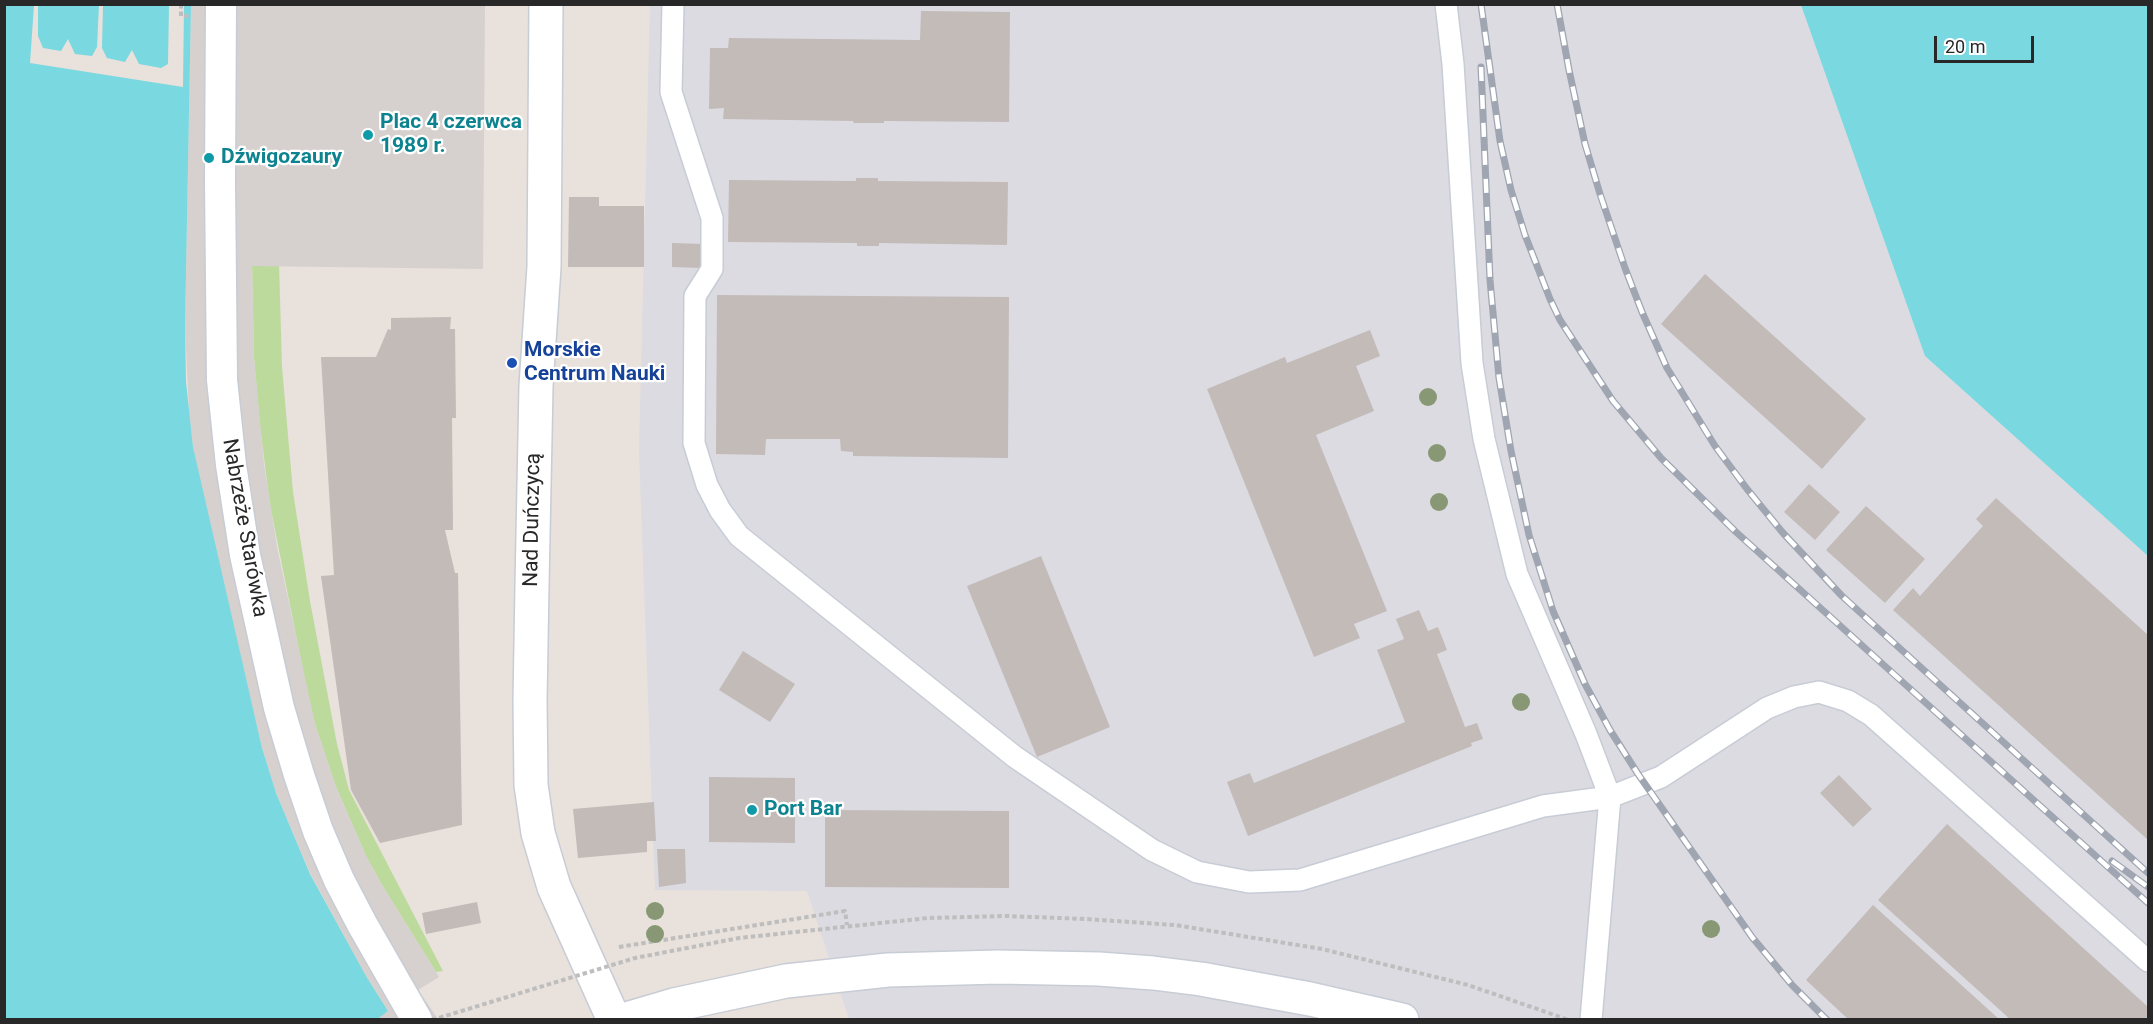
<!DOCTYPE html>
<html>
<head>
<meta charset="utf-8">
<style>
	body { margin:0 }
	#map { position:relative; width:2153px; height:1024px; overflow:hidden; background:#e9e1db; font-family:Roboto,sans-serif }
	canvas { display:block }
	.frame { position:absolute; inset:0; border:6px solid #282828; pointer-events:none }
	.scale { position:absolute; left:1934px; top:36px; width:100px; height:27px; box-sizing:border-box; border:3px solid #282828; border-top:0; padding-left:8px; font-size:18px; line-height:21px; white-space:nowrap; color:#282828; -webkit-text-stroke:4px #fff; paint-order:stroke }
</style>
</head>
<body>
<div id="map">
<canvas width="2153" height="1024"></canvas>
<div class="frame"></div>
<div class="scale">20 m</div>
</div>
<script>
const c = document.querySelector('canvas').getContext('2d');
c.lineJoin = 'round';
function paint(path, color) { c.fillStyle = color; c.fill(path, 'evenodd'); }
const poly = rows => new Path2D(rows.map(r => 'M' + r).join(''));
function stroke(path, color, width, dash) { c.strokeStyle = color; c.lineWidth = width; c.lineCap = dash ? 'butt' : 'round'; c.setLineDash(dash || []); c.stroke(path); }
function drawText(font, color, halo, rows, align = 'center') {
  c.font = font + ' Roboto,sans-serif'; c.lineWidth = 4.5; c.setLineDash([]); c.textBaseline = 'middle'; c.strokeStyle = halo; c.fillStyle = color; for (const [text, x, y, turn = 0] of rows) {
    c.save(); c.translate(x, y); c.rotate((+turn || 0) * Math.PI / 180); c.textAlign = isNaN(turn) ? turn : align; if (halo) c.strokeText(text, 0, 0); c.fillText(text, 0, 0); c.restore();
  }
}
paint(poly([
	[650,5,1801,5,1925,356,2148,556,2148,1019,849,1019,807,891,655,890,639,451]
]), '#dcdbe2');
paint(poly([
	[279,263,282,367,293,492,310,601,337,744,349,790,443,971,436,972,382,885,366,856,336,787,315,724,308,695,270,505,260,426,254,358,252,266]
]), '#bdda9d');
paint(poly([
	[191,5,485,5,483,269,252,266,254,358,264,464,277,547,315,724,336,787,366,856,382,885,439,977,418,990,438,1019,376,1019,388,1011,366,976,310,873,276,793,262,748,204,502,193,447,189,411,185,326]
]), '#d6d1ce');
paint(poly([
	[5,5,191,5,185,326,186,382,193,447,262,748,276,793,310,874,366,976,388,1011,376,1020,5,1020],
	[1801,5,2148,5,2148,556,1925,356]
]), '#79d8e0');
paint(poly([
	[34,5,38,5,38,36,43,48,61,51,68,39,75,54,92,56,97,47,99,5,103,5,102,48,107,58,125,62,132,50,139,64,161,68,168,64,169,5,184,5,183,87,30,63]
]), '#e9e1db');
paint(poly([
	[921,11,1010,12,1009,122,884,121,884,123,854,123,853,121,723,119,724,108,709,109,710,48,728,48,729,38,920,40],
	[856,178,878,178,878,181,1008,182,1007,245,879,243,879,246,857,246,857,243,728,242,729,180,856,181],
	[569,197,599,197,599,206,644,206,644,267,568,267],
	[672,243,703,244,703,268,672,267],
	[1705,274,1866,419,1822,469,1661,324],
	[717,295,1009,297,1008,458,853,456,853,452,841,451,840,439,766,439,765,455,716,454],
	[451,317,450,329,455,329,456,418,452,418,453,530,445,530,455,573,458,573,462,825,380,843,351,790,321,576,334,575,321,357,376,357,388,329,391,330,391,318],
	[1370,330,1380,356,1356,366,1374,411,1316,435,1387,611,1354,624,1360,638,1314,657,1207,389,1285,357,1287,363],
	[1809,484,1840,512,1815,540,1784,512],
	[1996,498,2148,635,2148,840,1893,610,1913,588,1920,596,1983,526,1976,519],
	[1866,506,1925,559,1885,603,1826,550],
	[1041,556,1110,727,1037,757,967,586],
	[1419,610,1428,631,1438,627,1447,650,1437,654,1465,727,1477,723,1483,739,1471,743,1472,746,1248,836,1227,782,1250,773,1254,783,1405,722,1377,650,1404,639,1396,619],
	[743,651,795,684,770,722,719,690],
	[1839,775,1872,809,1853,827,1820,793],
	[709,777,795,778,795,843,709,842],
	[654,802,656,841,647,841,647,852,578,858,573,809],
	[825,810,1009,811,1009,888,825,887],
	[1947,824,2148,1007,2148,1015,2145,1020,2011,1020,1878,900],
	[657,849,685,849,686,883,659,887],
	[477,902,481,923,426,934,422,913],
	[1873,905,2000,1020,1849,1020,1806,980]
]), '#c2bbb8');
const service = poly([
	[673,4,671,92,712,218,712,269,695,296,694,443,707,485,720,510,739,536,1015,757,1152,850,1197,872,1249,882,1300,880,1543,806,1610,797,1661,777,1767,708,1794,697,1819,692,1848,701,1871,715,2148,961],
	[1446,4,1453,64,1472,363,1484,439,1517,574,1586,734,1610,797,1591,1020]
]);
const pedestrian = poly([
	[221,4,220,182,222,380,231,465,245,555,279,708,299,775,318,831,339,880,362,924,417,1020]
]);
const minor = poly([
	[546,4,544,267,536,386,532,585,530,701,531,785,538,833,554,887,614,1020]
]);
const secondary = poly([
	[623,1020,674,1005,786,981,888,970,998,967,1099,969,1153,973,1201,979,1310,999,1402,1020]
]);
stroke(service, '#c7ccd5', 24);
stroke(pedestrian, '#c7ccd5', 33);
stroke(minor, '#c7ccd5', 36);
stroke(secondary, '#c7ccd5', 36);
stroke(poly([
	[181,4,181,16,190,16],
	[619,947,845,911,847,925]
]), '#bebebe', 4, [4.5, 3]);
stroke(service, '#fff', 21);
stroke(pedestrian, '#fff', 30);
stroke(minor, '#fff', 33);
stroke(secondary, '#fff', 33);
const rail = poly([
	[1481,4,1500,141,1511,190,1525,235,1550,299,1560,320,1613,401,1661,458,1736,532,2148,903],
	[1557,4,1569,70,1585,144,1600,194,1625,268,1642,312,1667,368,1715,446,1747,489,1783,533,1842,596,2148,873],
	[1481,67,1490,280,1499,378,1511,451,1529,535,1553,611,1585,684,1610,730,1638,774,1752,937,1792,985,1827,1020],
	[2112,861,2148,887]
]);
stroke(rail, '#9fa5b1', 7);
stroke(rail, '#fff', 4.5, [14]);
stroke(poly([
	[432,1020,635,958,739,938,928,918,1006,916,1086,919,1175,925,1322,949,1468,985,1569,1020]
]), '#bebebe', 4, [4.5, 3]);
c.fillStyle = '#889875';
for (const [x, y] of [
	[1428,397],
	[1437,453],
	[1439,502],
	[1521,702],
	[655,911],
	[1711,929],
	[655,934]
]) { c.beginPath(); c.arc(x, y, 9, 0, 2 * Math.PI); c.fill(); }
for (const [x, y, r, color] of [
	[368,135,6,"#0f9aa8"],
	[209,158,6,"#0f9aa8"],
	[512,363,6,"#1a4fb4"],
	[752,810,6,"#0f9aa8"]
]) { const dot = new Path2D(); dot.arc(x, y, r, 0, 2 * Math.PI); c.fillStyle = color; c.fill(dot); stroke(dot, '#fff', 2); }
drawText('bold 21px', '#0d838f', '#fff', [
	["Plac 4 czerwca",380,123],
	["1989 r.",380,147],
	["Dźwigozaury",221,158],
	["Port Bar",764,810]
], 'left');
drawText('bold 21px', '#164399', '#fff', [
	["Morskie",524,351],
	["Centrum Nauki",524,375]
], 'left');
drawText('21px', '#282828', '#fff', [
	["Nad Duńczycą",533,520,-89],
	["Nabrzeże Starówka",244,528,80]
]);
</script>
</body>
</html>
